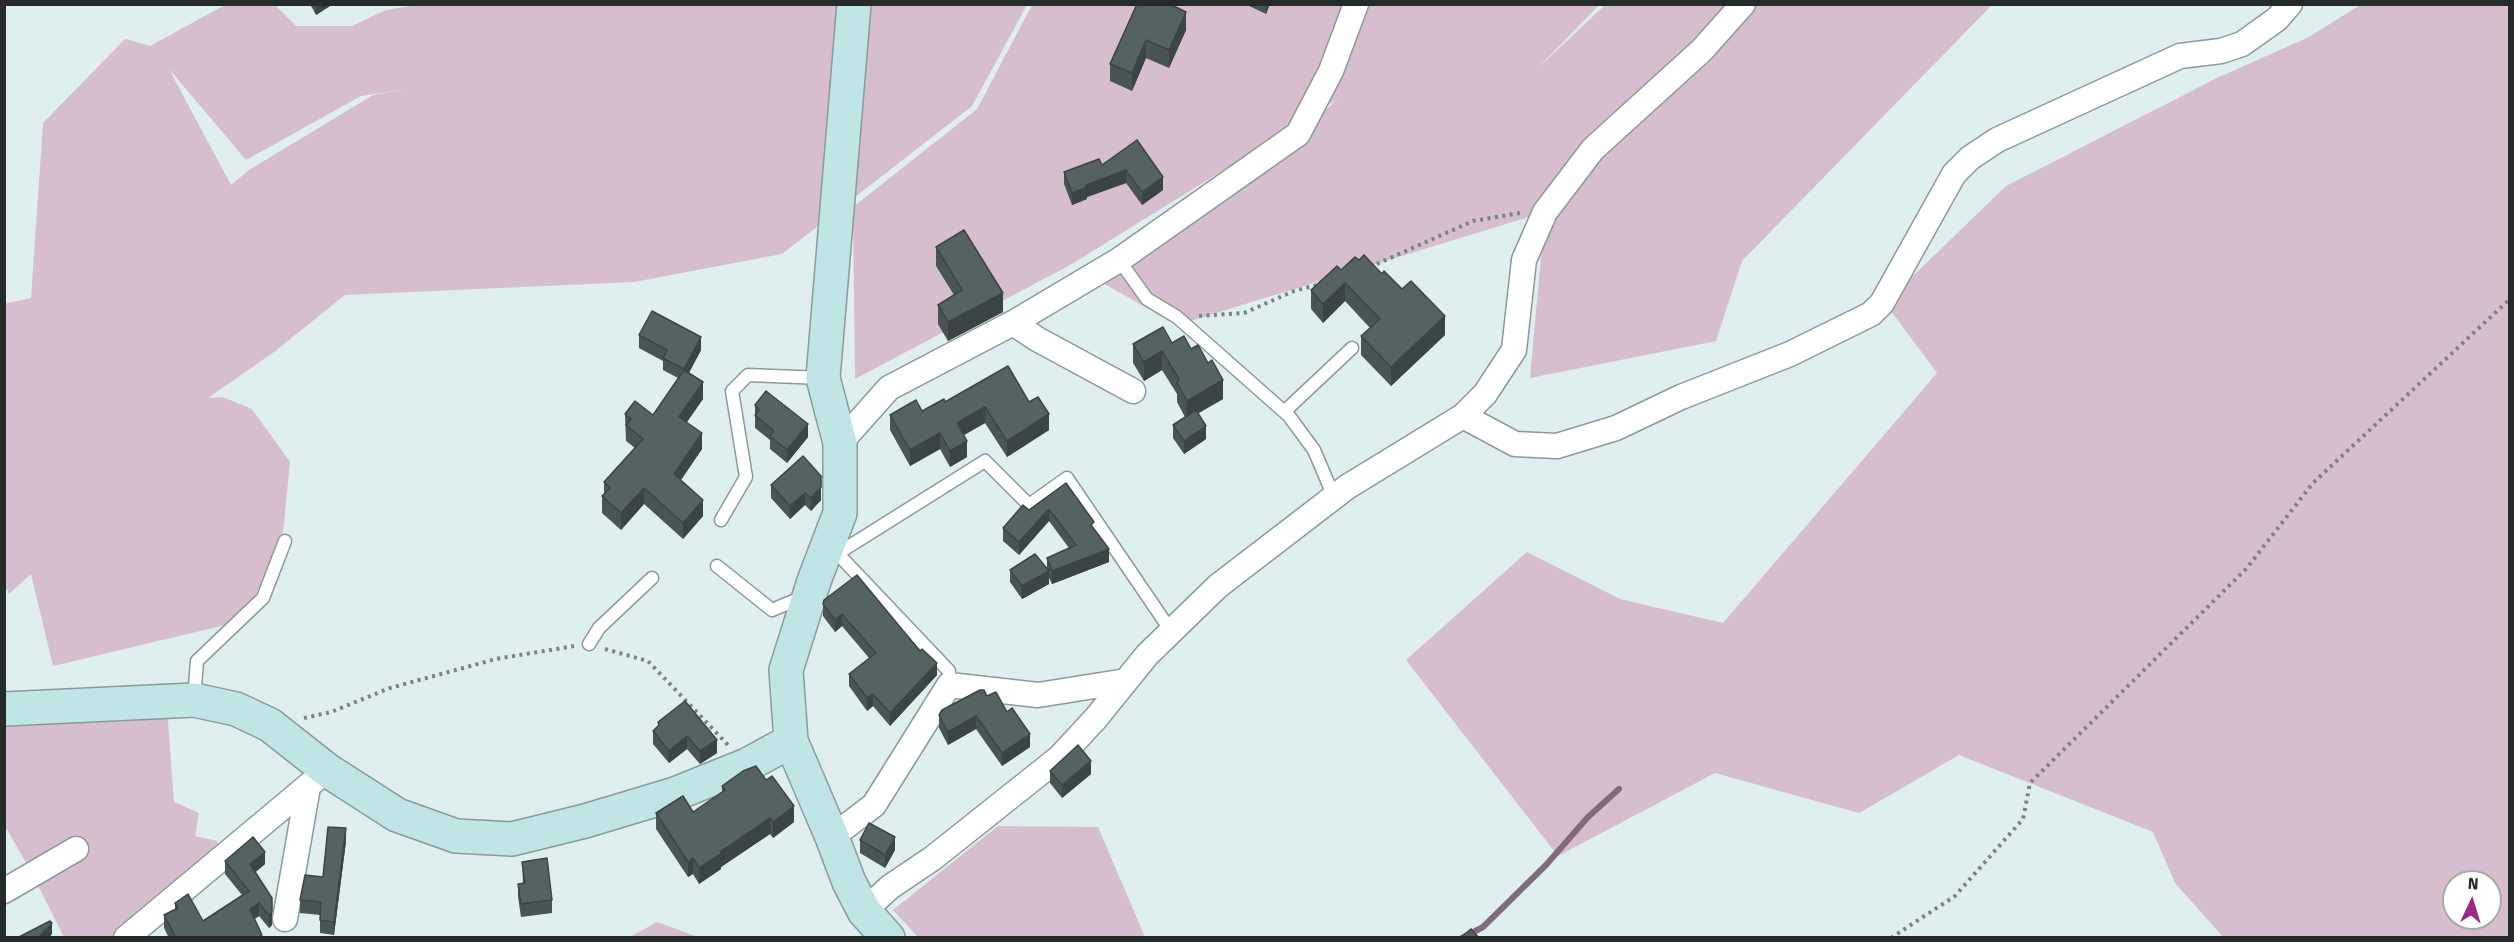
<!DOCTYPE html>
<html>
<head>
<meta charset="utf-8">
<style>
	body { margin:0 }
	#map { position:relative; width:2514px; height:942px; overflow:hidden; background:#dfefef; font-family:"Fira Sans",sans-serif }
	canvas { display:block }
	.frame { position:absolute; inset:0; border:6px solid #252b2b; pointer-events:none }
	.north { position:absolute; left:2442px; top:870px; width:60px; height:60px; box-sizing:border-box; background:#fff; border:2px solid #a8aaaa; border-radius:50%; rotate:4deg; font-size:16px; font-weight:700; line-height:24px; text-align:center; color:#252b2b }
	.north::after { content:''; display:block; margin:auto; width:21px; height:27px; background:#9e2983; clip-path:polygon(50% 0,100% 100%,50% 72%,0 100%) }
</style>
</head>
<body>
<div id="map">
<canvas width="2514" height="942"></canvas>
<div class="frame"></div>
<div class="north">N</div>
</div>
<script>
const c = document.querySelector('canvas').getContext('2d');
c.lineJoin = 'round';
function paint(path, color) { c.fillStyle = color; c.fill(path, 'evenodd'); }
const poly = rows => new Path2D(rows.map(r => 'M' + r).join(''));
function stroke(path, color, width, dash) { c.strokeStyle = color; c.lineWidth = width; c.lineCap = dash ? 'butt' : 'round'; c.setLineDash(dash || []); c.stroke(path); }
paint(poly([
	[422,4,1027,5,972,106,782,254,634,282,345,295,274,352,208,398,223,397,252,409,290,462,283,533,257,592,238,622,53,666,31,574,9,594,5,585,4,304,31,298,43,123,125,39,150,46,225,5,275,5,296,26,352,26,386,10],
	[169,69,246,160,361,96,408,89,373,95,249,170,231,185],
	[1032,5,1599,5,1536,70,1605,5,1992,5,1742,261,1716,341,1530,378,1545,212,1177,325,1094,278,1298,134,1338,99,1072,264,855,379,853,207,977,109],
	[2360,5,2509,5,2509,937,2223,937,2175,883,2153,832,1959,755,1859,813,1715,773,1558,856,1406,660,1527,552,1620,599,1723,623,1937,373,1885,303,2006,186,2219,77,2309,37],
	[2454,882,2490,882,2490,918,2454,918],
	[167,708,174,802,199,813,195,836,217,841,220,849,117,937,64,937,29,868,5,826,4,719],
	[998,826,1098,827,1145,937,918,937,893,910],
	[657,922,698,937,630,937]
]), '#d7bece');
stroke(poly([
	[1462,938,1483,927,1546,865,1588,817,1619,789]
]), '#816a7b', 6);
const lane = poly([
	[1119,260,1147,299,1177,317,1289,416,1314,450,1334,497],
	[1285,411,1352,348],
	[721,520,746,477,732,391,748,375,822,378],
	[837,553,949,671,949,685],
	[832,557,985,461,1029,505,1067,478,1171,631],
	[717,566,772,610,805,596],
	[589,644,599,628,652,578],
	[194,699,197,661,263,598,285,541]
]);
const street = poly([
	[1013,323,1037,339,1133,391],
	[1463,416,1515,444,1557,446,1616,428,1681,397,1790,354,1871,314,1882,303,1954,174,1970,158,1997,140,2180,56,2221,51,2242,44,2277,19,2290,4],
	[840,443,889,388,1013,323,1119,260,1298,134,1331,71,1356,4],
	[832,837,874,805,949,685,1038,695,1126,681],
	[4,891,76,849],
	[864,911,890,887,933,858,1060,757,1096,718,1147,655,1218,586,1347,487,1463,416,1485,394,1514,350,1524,260,1545,212,1593,149,1702,50,1743,4],
	[285,919,308,787],
	[126,938,327,770]
]);
const secondary = poly([
	[854,4,823,378,840,443,840,513,814,581,786,670,791,741,832,837,849,882,864,911,888,938],
	[4,709,194,700,236,709,270,725,327,770,397,815,456,836,512,839,585,821,675,794,747,765,791,741]
]);
stroke(lane, '#8c9a9a', 15);
stroke(street, '#8c9a9a', 27);
stroke(secondary, '#8c9a9a', 36);
stroke(poly([
	[1370,267,1473,221,1520,213],
	[1199,316,1244,313,1294,291,1321,284],
	[605,649,648,661,728,745],
	[304,718,331,712,390,688,496,659,574,646],
	[1891,938,1955,896,2023,819,2030,783,2246,569,2313,483,2510,299]
]), '#798383', 4, [3, 4.5]);
stroke(lane, '#fff', 12);
stroke(street, '#fff', 24);
stroke(secondary, '#bfe5e5', 33);
paint(poly([
	[310,4,333,4,316,15],
	[1137,4,1186,30,1169,68,1146,58,1132,91,1110,81,1110,64],
	[1245,4,1270,4,1266,14],
	[1137,140,1163,190,1142,205,1126,183,1087,197,1087,199,1072,205,1064,184,1064,172,1102,165],
	[936,247,1003,312,948,341,938,324,938,305,954,295,936,266],
	[1341,270,1382,274,1445,335,1391,386,1361,355,1361,336,1370,328,1345,301,1323,323,1311,309,1311,290],
	[639,335,701,350,689,373,703,399,687,422,702,449,681,480,703,516,683,539,644,504,621,530,602,513,602,496,604,494,604,482,635,448,626,441,625,414,653,415,678,378,663,370,663,361,639,348],
	[1172,343,1191,349,1223,399,1198,413,1206,439,1184,454,1173,438,1173,425,1185,417,1177,402,1177,394,1162,370,1144,381,1133,363,1133,344],
	[945,402,1029,402,1049,430,1007,457,985,423,964,435,967,457,950,467,940,449,910,466,890,430,890,415,922,411],
	[755,405,808,437,787,463,770,449,770,440,755,428],
	[803,456,821,500,811,511,805,505,790,519,771,498,771,485],
	[1066,483,1094,529,1109,562,1052,584,1049,578,1049,584,1022,599,1010,582,1010,570,1047,568,1047,558,1069,548,1049,521,1019,555,1003,541,1003,528],
	[824,600,937,675,890,726,873,706,867,711,849,686,849,674,869,658,842,626,835,632,823,616,823,604],
	[987,696,1007,712,1030,747,1002,766,976,729,948,745,939,728,939,715],
	[685,701,717,753,700,764,687,749,669,763,653,744,653,731,658,726,658,722],
	[1050,771,1091,774,1062,798,1050,783],
	[722,786,794,822,773,838,770,834,721,867,721,869,699,884,693,874,688,877,656,829,656,813,693,812,722,792],
	[860,840,895,850,885,868,860,853],
	[346,841,334,935,320,933,320,915,300,913,300,900,323,877],
	[225,861,265,864,255,872,272,925,269,928,259,916,254,919,262,938,169,938,164,928,164,915,175,909,175,903,203,921,242,895,225,874],
	[522,862,552,900,552,913,521,917,518,897,518,884,523,883]
]), '#495454');
paint(poly([
	[316,4,333,4,316,15],
	[1266,4,1270,4,1266,14],
	[1186,12,1186,30,1169,68,1169,50],
	[1146,40,1146,58,1132,91,1132,73],
	[1126,170,1126,183,1087,197,1087,199,1072,205,1072,193,1086,185],
	[1163,177,1163,190,1142,205,1142,192],
	[1345,283,1345,301,1323,323,1323,304],
	[1003,293,1003,312,948,341,948,322],
	[1445,316,1445,335,1391,386,1391,367],
	[701,337,701,350,684,382,684,369],
	[1162,351,1162,370,1144,381,1144,362],
	[1223,380,1223,399,1187,420,1187,401],
	[703,382,703,399,679,433,679,417],
	[985,407,985,423,957,439,957,423],
	[1049,414,1049,430,1007,457,1007,441],
	[808,424,808,437,787,463,787,450],
	[1206,426,1206,439,1184,454,1184,441],
	[702,433,702,449,674,490,674,474],
	[940,433,940,449,910,466,910,450],
	[967,441,967,457,950,467,950,451],
	[821,487,821,500,811,511,811,498],
	[644,488,644,504,621,530,621,513],
	[805,493,805,505,790,519,790,506],
	[703,500,703,516,683,539,683,523],
	[1049,509,1049,521,1019,555,1019,542],
	[1109,549,1109,562,1052,584,1052,571],
	[1049,571,1049,584,1022,599,1022,586],
	[842,614,842,626,835,632,835,620],
	[937,663,937,675,890,726,890,713],
	[873,694,873,706,867,711,867,698],
	[976,716,976,729,948,745,948,732],
	[1030,734,1030,747,1002,766,1002,753],
	[687,736,687,749,669,763,669,751],
	[717,740,717,753,700,764,700,751],
	[1091,761,1091,774,1062,798,1062,785],
	[794,806,794,822,773,838,773,822],
	[770,818,770,834,721,867,721,869,699,884,699,868,720,852],
	[346,828,346,841,334,935,334,922],
	[895,837,895,850,885,868,885,855],
	[265,852,265,864,250,877,250,864],
	[693,858,693,874,688,877,688,862],
	[259,903,259,916,250,922,250,909],
	[272,912,272,925,269,928,269,915],
	[52,923,52,934,49,938,38,938]
]), '#3c4545');
const building = poly([
	[1137,4,1169,4,1186,12,1169,50,1146,40,1132,73,1110,64,1137,4],
	[1137,140,1163,177,1142,192,1126,170,1086,185,1087,187,1072,193,1064,172,1099,159,1102,165,1137,140],
	[964,230,1003,293,948,322,938,305,962,290,936,247,964,230],
	[1364,255,1382,274,1384,271,1402,289,1411,281,1445,316,1391,367,1361,336,1380,319,1345,283,1323,304,1311,290,1337,266,1341,270,1355,257,1359,260,1364,255],
	[652,311,701,337,684,369,663,358,667,350,639,335,652,311],
	[1163,327,1172,343,1184,336,1191,349,1198,345,1208,363,1212,360,1223,380,1187,401,1177,383,1179,379,1162,351,1144,362,1133,344,1163,327],
	[1008,366,1029,402,1038,397,1049,414,1007,441,985,407,957,423,967,441,950,451,940,433,910,450,890,415,916,400,922,411,944,399,945,402,1008,366],
	[684,370,703,382,679,417,702,433,674,474,703,500,683,523,644,488,621,513,602,496,610,488,604,482,643,439,626,425,631,419,625,414,635,401,653,415,684,370],
	[766,391,808,424,787,450,770,436,774,431,755,415,759,410,755,405,766,391],
	[1196,410,1206,426,1184,441,1173,425,1196,410],
	[803,456,821,476,821,487,811,498,805,493,790,506,771,485,803,456],
	[1066,483,1094,522,1091,525,1109,549,1052,571,1047,558,1076,545,1049,509,1019,542,1003,528,1023,505,1029,510,1066,483],
	[1035,554,1049,571,1022,586,1010,570,1035,554],
	[857,575,920,651,922,649,937,663,890,713,873,694,867,698,849,674,876,653,842,614,835,620,823,604,824,600,857,575],
	[980,690,984,690,987,696,996,692,1007,712,1012,708,1030,734,1002,753,976,716,948,732,939,715,942,710,980,690],
	[685,701,717,740,700,751,687,736,669,751,653,731,659,725,658,722,685,701],
	[1078,745,1091,761,1062,785,1050,771,1078,745],
	[756,766,766,780,772,776,794,806,773,822,770,818,720,852,721,854,699,868,693,858,688,862,656,813,683,796,693,812,725,790,722,786,743,771,756,766],
	[869,823,895,837,885,855,860,840,869,823],
	[328,827,346,828,334,922,320,920,321,902,300,900,305,875,323,877,328,827],
	[253,837,265,852,250,864,272,898,272,912,269,915,259,903,250,909,262,935,258,938,176,938,164,915,178,908,175,903,188,894,203,921,249,891,225,861,253,837],
	[547,858,552,900,521,904,518,884,525,883,522,862,547,858],
	[50,921,52,923,38,938,17,938,50,921],
	[1471,929,1479,938,1460,938,1471,929]
]);
paint(building, '#556262');
stroke(building, '#3c4545', 1.5);
</script>
</body>
</html>
